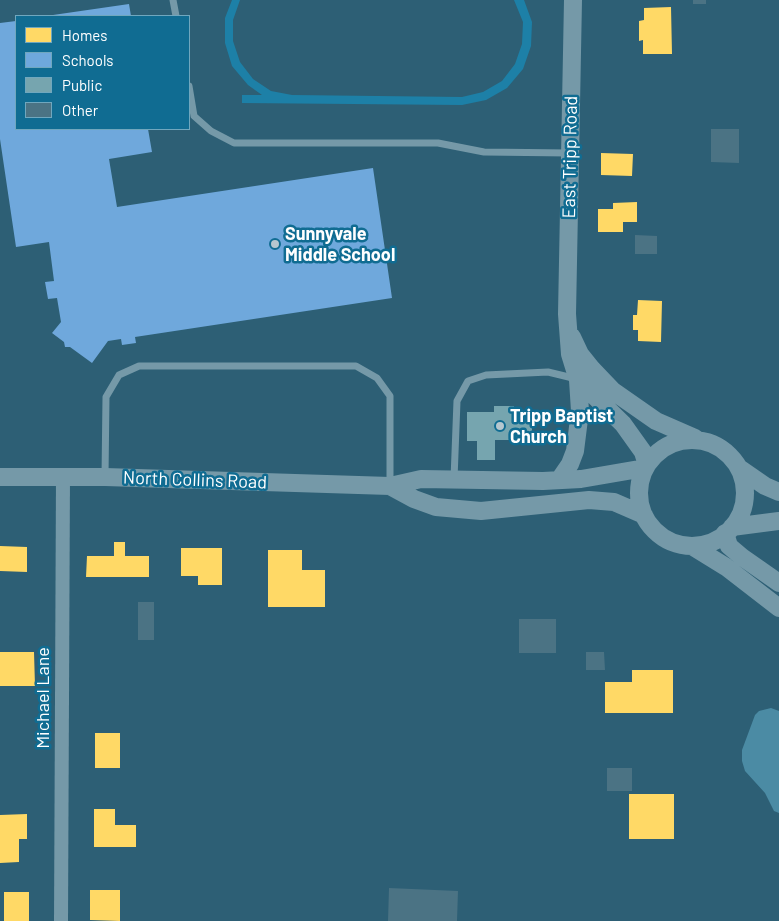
<!DOCTYPE html>
<html>
<head>
<meta charset="utf-8">
<style>
	body { margin:0 }
	#map { position:relative; width:779px; height:921px; overflow:hidden; background:#2d5f75; font-family:Barlow,sans-serif }
	canvas { display:block }
	.legend { position:absolute; left:15px; top:15px; width:175px; height:115px; box-sizing:border-box; background:#106c92; border:1px solid #70a7be; margin:0; padding:6px 9px; list-style:none; font-size:15px; color:#fff }
	.legend li { display:flex; align-items:center; gap:10px; height:25px }
	.legend b { width:25px; border:1px solid #70a7be }
</style>
</head>
<body>
<div id="map">
<canvas width="779" height="921"></canvas>
<ul class="legend">
<li><b style="height:14px;background:#ffd966"></b>Homes</li>
<li><b style="height:14px;background:#6fa8dc"></b>Schools</li>
<li><b style="height:14px;background:#76a5af"></b>Public</li>
<li><b style="height:14px;background:#4b7384"></b>Other</li>
</ul>
</div>
<script>
const c = document.querySelector('canvas').getContext('2d');
c.lineJoin = 'round';
function paint(path, color) { c.fillStyle = color; c.fill(path, 'evenodd'); }
const poly = rows => new Path2D(rows.map(r => 'M' + r).join(''));
function stroke(path, color, width, dash) { c.strokeStyle = color; c.lineWidth = width; c.lineCap = dash ? 'butt' : 'round'; c.setLineDash(dash || []); c.stroke(path); }
function drawText(font, color, halo, rows, align = 'center') {
  c.font = font + ' Barlow,sans-serif'; c.lineWidth = 5; c.setLineDash([]); c.textBaseline = 'middle'; c.strokeStyle = halo; c.fillStyle = color; for (const [text, x, y, turn = 0] of rows) {
    c.save(); c.translate(x, y); c.rotate((+turn || 0) * Math.PI / 180); c.textAlign = isNaN(turn) ? turn : align; if (halo) c.strokeText(text, 0, 0); c.fillText(text, 0, 0); c.restore();
  }
}
paint(poly([
	[232,0,240,0,233,20,233,41,240,62,253,79,271,91,292,95,462,97,483,92,502,81,515,64,522,44,523,22,514,0,524,0,532,22,531,46,523,69,507,88,486,100,462,105,242,103,242,95,262,95,248,85,232,66,225,43,225,18]
]), '#1d80a7');
paint(poly([
	[771,708,779,711,779,813,774,811,765,793,745,771,742,761,742,750,755,715,759,711]
]), '#4b8ba4');
paint(poly([
	[671,7,672,54,643,54,643,40,639,41,639,21,644,20,644,8],
	[601,153,633,154,632,176,601,175],
	[637,202,637,222,623,222,623,232,598,232,598,209,613,209,613,203],
	[638,300,662,301,661,342,638,341,638,330,633,330,633,315,637,315],
	[114,542,125,542,125,556,149,556,149,577,86,577,87,556,114,556],
	[0,546,27,547,27,572,0,571],
	[181,548,222,548,222,585,198,585,198,576,181,576],
	[268,550,302,550,302,570,325,570,325,607,268,607],
	[0,652,34,652,35,686,0,686],
	[632,670,673,670,673,713,605,713,605,682,632,682],
	[95,733,120,733,120,768,95,768],
	[629,794,674,794,674,839,629,839],
	[94,809,115,809,115,825,136,825,136,847,94,847],
	[27,814,27,839,19,839,19,862,0,863,0,815],
	[90,890,120,890,120,921,90,920],
	[4,892,29,892,29,921,4,921]
]), '#ffd966');
paint(poly([
	[129,4,131,16,53,16,53,15],
	[16,21,16,129,148,129,152,152,109,159,117,207,373,168,392,298,135,337,136,343,122,345,121,339,108,341,92,363,70,347,65,347,64,342,52,333,61,322,57,298,48,299,45,282,54,281,49,242,16,247,0,139,0,23]
]), '#6fa8dc');
paint(poly([
	[494,406,514,406,514,412,532,412,532,440,495,440,495,460,477,460,477,441,467,441,467,412,494,412]
]), '#76a5af');
paint(poly([
	[693,0,706,0,706,4,693,4],
	[711,129,739,129,739,163,711,162],
	[635,235,657,236,657,254,635,254],
	[138,602,154,602,154,640,138,640],
	[519,619,556,619,556,653,519,653],
	[586,652,604,652,605,670,586,670],
	[607,768,632,768,632,791,607,791],
	[389,888,458,891,457,921,388,921]
]), '#4b7384');
stroke(poly([
	[173,0,176,16],
	[189,86,194,116,211,131,234,143,438,143,484,152,569,153],
	[105,476,106,397,119,375,139,366,356,366,377,378,390,396,390,485],
	[454,479,457,401,468,381,486,375,548,372,577,379]
]), '#7599a8', 7);
stroke(poly([
	[61,921,63,476]
]), '#7599a8', 14);
stroke(poly([
	[573,0,567,314,570,354,578,380,623,424,643,452,647,465],
	[572,337,580,354,592,369,613,391,656,421,695,438],
	'639 493a53 53 0 1 1 106 0a53 53 0 1 1-106 0Z',
	[739,468,765,486,779,492],
	[0,477,105,477,390,486,421,479,543,481,581,479,645,468],
	[559,480,570,464,575,451,580,411,578,380],
	[390,486,414,499,436,507,481,511,589,500,614,502,644,515],
	[732,527,779,521],
	[725,533,729,546,742,557,779,583],
	[692,546,726,567,779,608]
]), '#7599a8', 18);
for (const [x, y, r, color] of [
	[275,244,5,"#b6c7cf"],
	[500,426,5,"#b6c7cf"]
]) { const dot = new Path2D(); dot.arc(x, y, r, 0, 2 * Math.PI); c.fillStyle = color; c.fill(dot); stroke(dot, '#106c92', 2); }
drawText('18px', '#fff', '#106c92', [
	["East Tripp Road",570,157,-89],
	["North Collins Road",195,480,2],
	["Michael Lane",43,698,-90]
]);
drawText('bold 18px', '#fff', '#106c92', [
	["Sunnyvale",285,234],
	["Middle School",285,255],
	["Tripp Baptist",510,416],
	["Church",510,437]
], 'left');
</script>
</body>
</html>
